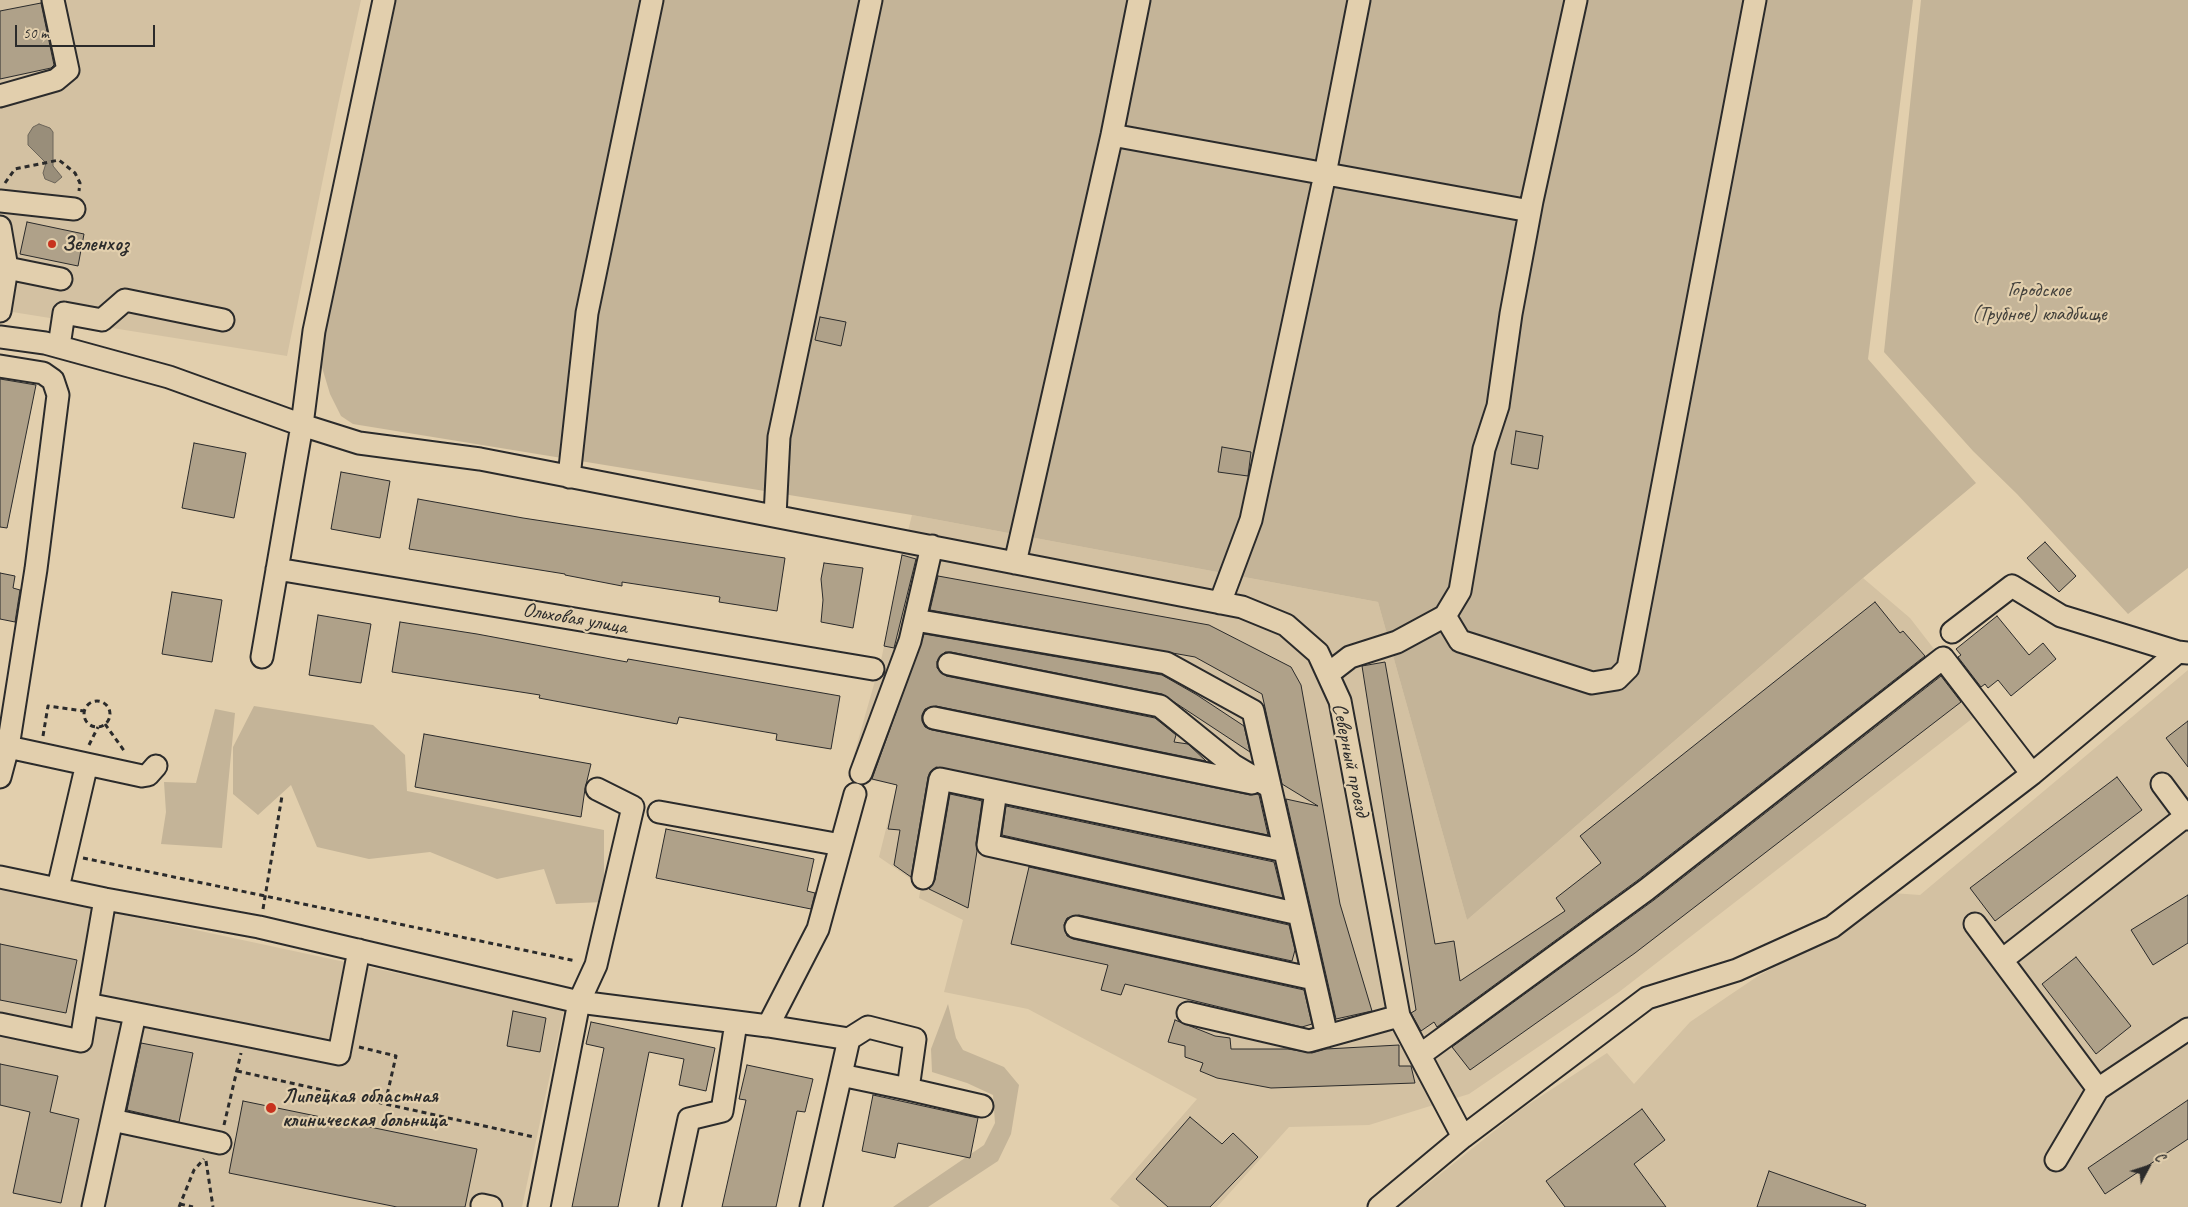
<!DOCTYPE html>
<html>
<head>
<meta charset="utf-8">
<style>
	body { margin:0 }
	#map { position:relative; width:2188px; height:1207px; overflow:hidden; background:#e2cfad; font-family:Caveat,sans-serif }
	canvas { display:block }
	.north { position:absolute; left:2123px; top:1142px; width:50px; height:50px; -webkit-text-stroke:4px #e2cfad; paint-order:stroke; rotate:50deg; font-size:14px; font-weight:700; line-height:20px; text-align:center; color:#2b2b2b }
	.north::after { content:''; display:block; margin:auto; width:18px; height:22px; background:#2b2b2b; clip-path:polygon(50% 0,100% 100%,50% 72%,0 100%) }
	.scale { position:absolute; left:15px; top:25px; width:140px; height:22px; box-sizing:border-box; border:2px solid #2b2b2b; border-top:0; padding-left:6px; font-size:15px; line-height:18px; white-space:nowrap; color:#2b2b2b; -webkit-text-stroke:4px #e2cfad; paint-order:stroke }
</style>
</head>
<body>
<div id="map">
<canvas width="2188" height="1207"></canvas>
<div class="north">С</div>
<div class="scale">50 m</div>
</div>
<script>
const c = document.querySelector('canvas').getContext('2d');
c.lineJoin = 'round';
function paint(path, color) { c.fillStyle = color; c.fill(path, 'evenodd'); }
const poly = rows => new Path2D(rows.map(r => 'M' + r).join(''));
function stroke(path, color, width, dash) { c.strokeStyle = color; c.lineWidth = width; c.lineCap = dash ? 'butt' : 'round'; c.setLineDash(dash || []); c.stroke(path); }
function drawText(font, color, halo, rows, align = 'center') {
  c.font = font + ' Caveat,sans-serif'; c.lineWidth = 4.5; c.setLineDash([]); c.textBaseline = 'middle'; c.strokeStyle = halo; c.fillStyle = color; for (const [text, x, y, turn = 0] of rows) {
    c.save(); c.translate(x, y); c.rotate((+turn || 0) * Math.PI / 180); c.textAlign = isNaN(turn) ? turn : align; if (halo) c.strokeText(text, 0, 0); c.fillText(text, 0, 0); c.restore();
  }
}
paint(poly([
	[0,0,361,0,338,105,287,356,0,310],
	[912,515,1378,602,1467,920,1863,578,1910,618,1982,711,1619,992,1469,1094,1369,1125,1289,1127,1217,1207,1120,1207,1110,1199,1197,1099,1028,1009,944,992,963,920,919,898,921,886,879,857,897,785,848,776,882,656,902,555],
	[2188,670,2188,1207,1399,1207,1523,1108,1607,1053,1634,1084,1690,1022,1758,976,1839,932,1892,893,1920,895],
	[0,888,564,1009,522,1207,0,1207]
]), '#d3c1a2');
paint(poly([
	[391,0,1913,0,1868,359,1976,483,1863,578,1467,920,1378,602,912,515,353,424,341,416,330,394,321,364,325,313],
	[1921,0,2188,0,2188,568,2128,614,2017,494,1973,451,1884,352],
	[254,706,373,725,405,755,407,791,604,830,604,902,556,904,544,869,497,879,430,852,369,859,317,847,291,785,258,815,233,794,233,747],
	[215,709,235,713,222,848,161,844,166,812,164,782,196,783],
	[948,1004,956,1038,963,1050,1004,1067,1019,1085,1011,1134,998,1161,928,1207,893,1207,984,1145,995,1123,993,1095,967,1083,932,1072,931,1049]
]), '#c4b498');
const water = poly([
	[39,124,50,128,53,132,53,166,62,177,55,183,45,179,43,173,46,163,28,145,28,135,33,127,39,124]
]);
paint(water, '#998e7a');
stroke(water, '#6d665a', 1);
const building = poly([
	[41,3,54,65,51,68,0,79,0,11,41,3],
	[27,222,84,234,78,266,20,254,27,222],
	[820,317,846,322,841,346,815,340,820,317],
	[0,379,36,385,7,528,0,527,0,379],
	[1516,431,1543,436,1538,469,1511,464,1516,431],
	[194,443,246,453,234,518,182,508,194,443],
	[1222,447,1251,452,1248,476,1218,472,1222,447],
	[341,472,390,481,380,538,331,529,341,472],
	[418,499,523,518,785,558,777,611,719,602,720,597,622,582,622,586,565,575,565,574,409,549,418,499],
	[2045,542,2076,576,2059,592,2027,558,2045,542],
	[902,555,916,559,894,648,884,646,902,555],
	[824,563,863,568,853,628,821,622,823,600,821,579,824,563],
	[0,573,15,576,13,588,20,590,15,622,0,619,0,573],
	[938,576,1209,625,1291,667,1301,685,1340,904,1372,1011,1336,1019,1286,799,1318,806,1282,784,1262,694,1195,657,930,610,938,576],
	[172,592,222,600,212,662,162,654,172,592],
	[1875,602,1900,633,1903,631,1925,656,1638,880,1437,1027,1434,1022,1421,1031,1411,1013,1416,1010,1362,666,1385,662,1435,944,1454,941,1460,981,1565,911,1556,898,1601,863,1580,836,1875,602],
	[318,615,371,624,361,683,309,675,318,615],
	[1997,616,2029,655,2043,643,2056,659,2011,696,1998,680,1988,688,1985,684,1981,687,1958,657,1961,655,1956,649,1997,616],
	[400,622,477,634,627,662,628,659,840,696,831,749,776,740,777,734,679,717,677,724,539,698,540,695,392,672,400,622],
	[924,634,1162,675,1197,695,1244,726,1250,752,1162,694,951,652,945,652,937,661,937,668,946,676,1155,718,1176,735,1174,742,1188,744,1206,761,936,706,925,709,922,715,922,721,925,727,932,730,1250,795,1257,794,1259,795,1268,835,936,767,931,771,928,777,911,877,894,865,900,830,888,829,897,785,872,779,924,634],
	[1941,676,1961,702,1635,953,1470,1070,1452,1047,1654,900,1941,676],
	[2188,721,2188,767,2166,738,2188,721],
	[424,734,591,764,585,789,581,817,415,787,424,734],
	[2117,777,2142,810,1995,921,1970,888,2117,777],
	[950,794,982,801,976,843,977,851,968,908,929,889,935,880,950,794],
	[1006,806,1274,862,1283,898,1002,835,1006,806],
	[666,829,814,859,807,891,815,893,811,909,656,878,666,829],
	[1029,867,1289,925,1295,950,1292,961,1079,915,1067,918,1064,925,1067,936,1073,939,1304,990,1312,1024,1302,1027,1125,984,1121,995,1101,990,1108,965,1011,944,1029,867],
	[2188,895,2188,943,2153,965,2131,930,2188,895],
	[0,944,77,960,66,1013,0,1000,0,944],
	[2076,957,2131,1026,2096,1054,2042,984,2076,957],
	[513,1011,546,1018,540,1052,507,1046,513,1011],
	[1175,1020,1215,1036,1230,1038,1231,1049,1288,1049,1312,1053,1326,1049,1399,1045,1399,1066,1411,1066,1415,1083,1271,1088,1217,1078,1200,1071,1203,1063,1185,1057,1185,1046,1168,1042,1175,1020],
	[591,1022,715,1048,706,1091,679,1085,684,1059,649,1052,618,1207,572,1207,604,1048,586,1044,591,1022],
	[141,1043,193,1053,179,1122,127,1110,141,1043],
	[0,1064,58,1076,50,1112,79,1119,61,1203,13,1193,30,1112,0,1105,0,1064],
	[747,1065,813,1079,805,1112,797,1111,776,1207,722,1207,746,1100,739,1099,747,1065],
	[873,1095,978,1118,970,1158,898,1143,895,1158,862,1151,873,1095],
	[2188,1100,2188,1139,2105,1194,2088,1168,2188,1100],
	[243,1101,477,1149,465,1207,397,1207,229,1173,243,1101],
	[1642,1109,1665,1140,1634,1164,1666,1207,1565,1207,1546,1181,1642,1109],
	[1190,1117,1222,1144,1233,1133,1258,1157,1210,1207,1168,1207,1136,1179,1190,1117],
	[1769,1171,1866,1205,1865,1207,1757,1207,1769,1171]
]);
paint(building, '#afa189');
stroke(building, '#2b2b2b', 1);
const minor = poly([
	[0,96,56,80,68,70,53,0],
	[1112,135,1530,211],
	[0,201,74,209],
	[0,227,7,268,0,311],
	[7,268,61,279],
	[0,337,45,343,169,377,302,425,359,443,480,459,1242,607,1286,625,1318,653,1340,701,1399,1016,1463,1137,1379,1207],
	[59,346,64,313,102,320,125,300,223,320],
	[0,366,43,373,53,380,58,395,36,569,8,747,0,777],
	[569,477,587,313,652,0],
	[775,516,779,437,871,0],
	[1015,563,1112,135,1139,0],
	[277,569,873,669],
	[1220,603,1251,520,1325,174,1359,0],
	[1445,616,1460,641,1592,683,1617,679,1628,668,1755,0],
	[915,620,1166,663,1253,711,1327,1036],
	[1952,632,2012,586,2061,616,2178,652],
	[262,657,302,425,314,331,384,0],
	[949,664,1160,706,1233,765,1270,787],
	[1328,674,1350,657,1397,642,1445,616,1460,591,1484,449,1498,406,1511,314,1532,201,1576,0],
	[934,718,1252,783],
	[8,747,142,776,148,775,156,766],
	[861,773,910,641,932,546],
	[2162,784,2188,819],
	[996,791,988,845,1299,914],
	[659,812,841,845],
	[0,877,105,899,259,927,579,1002,768,1026,849,1039,811,1207],
	[923,878,940,779,1285,851],
	[58,888,85,772],
	[105,899,87,1004,245,1035,339,1054,359,950],
	[1975,924,2098,1089],
	[1076,927,1314,979],
	[2002,960,2186,816],
	[1188,1013,1309,1041,1399,1016],
	[0,1024,81,1041,87,1004],
	[768,1026,818,929,855,794],
	[849,1039,868,1027,915,1039,908,1089,982,1106],
	[1420,1055,1646,890,1943,658,2032,774],
	[841,1075,908,1089],
	[112,1120,220,1143],
	[1463,1137,1647,998,1737,970,1832,927,2032,774,2178,652,2188,653],
	[2056,1160,2098,1089,2188,1029],
	[482,1205,491,1207],
	[93,1207,135,1014],
	[539,1207,579,1002,596,965,633,807,597,789],
	[670,1207,689,1119,722,1111,736,1023]
]);
stroke(minor, '#2b2b2b', 25);
stroke(poly([
	[5,183,15,169,59,160,75,173,80,183,79,191],
	'84 714a13 13 0 1 1 26 0a13 13 0 1 1-26 0Z',
	[105,724,125,752],
	[43,736,48,706,84,711],
	[89,745,98,727],
	[83,858,576,961],
	[263,909,282,796],
	[359,1047,396,1056,385,1104],
	[237,1071,534,1137],
	[224,1125,241,1053],
	[206,1161,213,1207],
	[180,1204,193,1207],
	[179,1207,194,1170,204,1159]
]), '#2b2b2b', 3, [5, 4]);
stroke(minor, '#e2cfad', 21);
for (const [x, y, r, color] of [
	[52,244,5,"#c8321e"],
	[271,1108,6,"#c8321e"]
]) { const dot = new Path2D(); dot.arc(x, y, r, 0, 2 * Math.PI); c.fillStyle = color; c.fill(dot); stroke(dot, '#e2cfad', 2); }
drawText('bold 21px', '#2b2b2b', '#e2cfad', [
	["Зеленхоз",62,244],
	["Липецкая областная",282,1096],
	["клиническая больница",282,1120]
], 'left');
drawText('21px', '#42403b', '#e2cfad', [
	["Городское",2039,290],
	["(Трубное) кладбище",2039,314]
]);
drawText('21px', '#2b2b2b', '#e2cfad', [
	["Ольховая улица",575,619,10],
	["Северный проезд",1350,760,78]
]);
</script>
</body>
</html>
